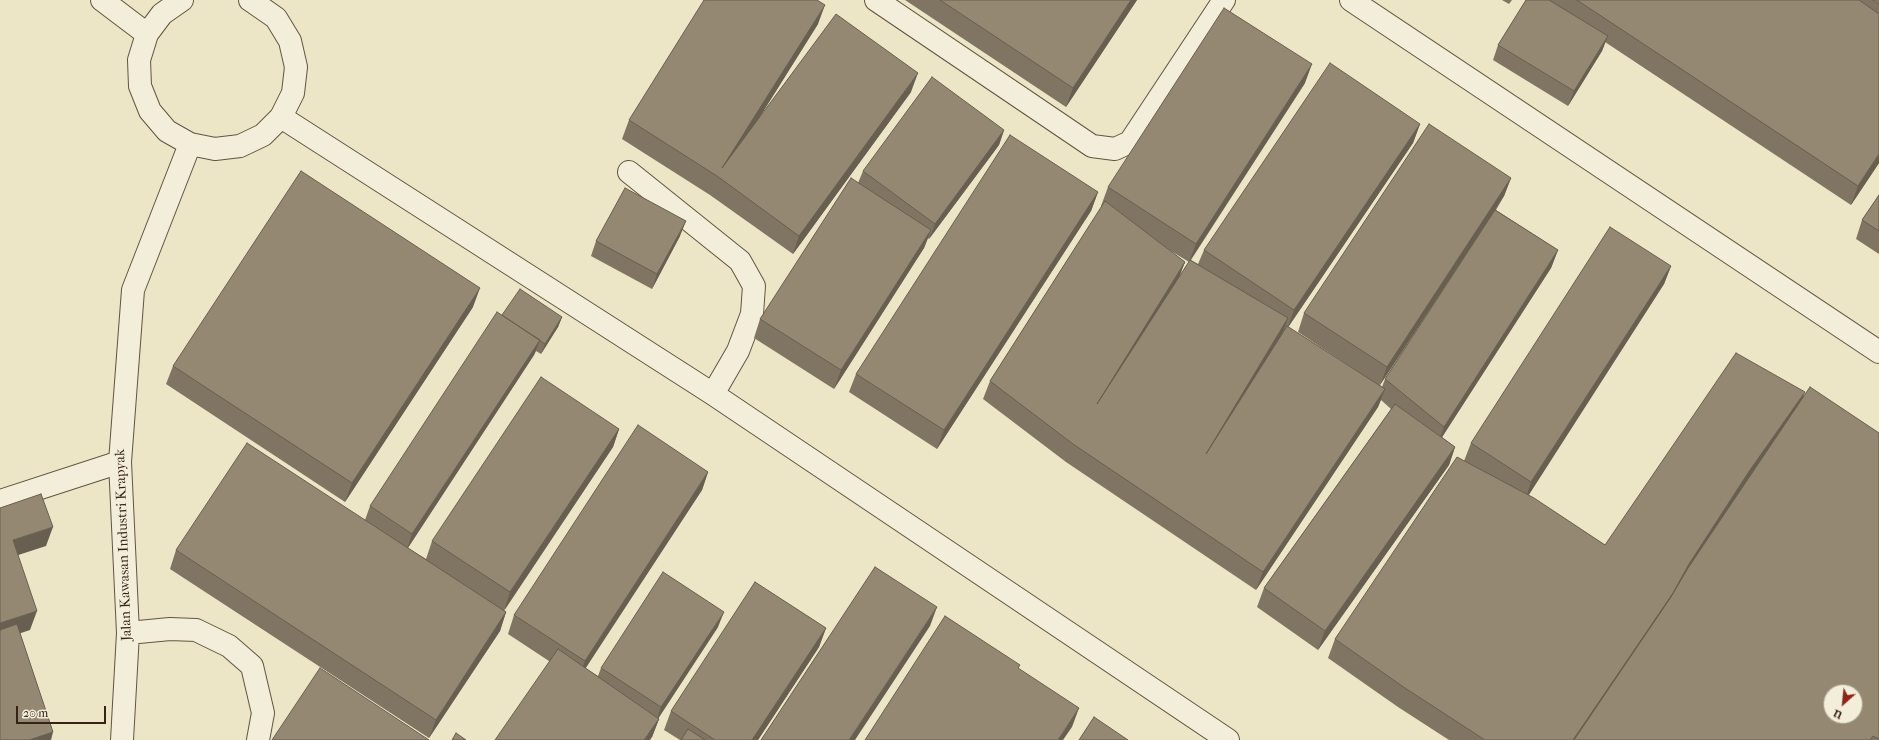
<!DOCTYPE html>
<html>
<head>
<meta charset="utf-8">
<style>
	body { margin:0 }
	#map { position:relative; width:1879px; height:740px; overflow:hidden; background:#ece5c6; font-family:"IM FELL French Canon",serif }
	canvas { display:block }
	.north { position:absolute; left:1823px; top:684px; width:40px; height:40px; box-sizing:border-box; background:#f3eeda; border:1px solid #a79d8c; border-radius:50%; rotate:207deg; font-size:11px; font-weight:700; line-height:16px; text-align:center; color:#342316 }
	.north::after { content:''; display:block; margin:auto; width:14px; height:18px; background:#8f2418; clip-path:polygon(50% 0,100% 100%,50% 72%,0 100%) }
	.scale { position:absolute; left:16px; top:706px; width:90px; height:18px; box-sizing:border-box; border:2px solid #342316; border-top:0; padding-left:5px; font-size:12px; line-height:14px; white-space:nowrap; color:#342316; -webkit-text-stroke:3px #f3eeda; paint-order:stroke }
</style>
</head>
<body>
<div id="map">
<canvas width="1879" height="740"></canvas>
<div class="north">U</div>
<div class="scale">20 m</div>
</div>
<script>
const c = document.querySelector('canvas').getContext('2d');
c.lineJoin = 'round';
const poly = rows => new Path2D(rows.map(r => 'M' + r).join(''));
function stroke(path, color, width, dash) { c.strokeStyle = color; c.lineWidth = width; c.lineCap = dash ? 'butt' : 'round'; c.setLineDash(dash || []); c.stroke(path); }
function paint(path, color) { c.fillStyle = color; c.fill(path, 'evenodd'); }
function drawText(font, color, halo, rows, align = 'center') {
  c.font = font + ' "IM FELL French Canon",serif'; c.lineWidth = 3.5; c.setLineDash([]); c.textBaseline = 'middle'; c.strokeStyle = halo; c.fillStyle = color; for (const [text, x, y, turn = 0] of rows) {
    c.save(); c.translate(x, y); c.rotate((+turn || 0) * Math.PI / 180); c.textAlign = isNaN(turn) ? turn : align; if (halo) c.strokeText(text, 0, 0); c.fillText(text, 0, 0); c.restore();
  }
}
const minor = poly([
	[102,0,147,34],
	[182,0,162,14,147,34,139,60,140,86,150,111,167,131,190,144,215,149,240,146,263,135,281,117,293,93,296,67,290,41,276,18,250,0],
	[876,0,1092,146,1115,149,1130,142,1224,0],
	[1351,0,1879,352],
	[281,117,713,394,1228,740],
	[629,172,740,261,754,286,752,314,738,351,713,394],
	[0,501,120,462],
	[128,633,170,629,196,630,229,646,252,666,263,713,258,740],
	[122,740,128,633,120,462,133,290,190,144]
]);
stroke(minor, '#625442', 24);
stroke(minor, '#f3eeda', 22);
paint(poly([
	[905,0,1137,0,1066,107],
	[1502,0,1512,0,1509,4],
	[1526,0,1879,0,1879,163,1851,205,1605,42,1602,51,1568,106,1493,60,1498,45],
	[818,24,757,121,911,92,793,254,710,195,622,139,629,120],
	[1305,83,1191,260,1198,264,1204,250,1420,124,1413,143,1288,327,1366,377,1298,332,1304,313,1511,178,1504,196,1496,210,1558,250,1551,268,1442,437,1455,447,1449,465,1318,650,1257,607,1264,588,1391,409,1381,400,1378,407,1256,590,1066,462,983,399,990,381,1102,206,1101,206,1108,187],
	[1477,239,1385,379,1382,387,1380,385],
	[1166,248,1189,262,1179,277,1185,262],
	[1004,130,999,145,929,239,928,238,924,248,834,389,754,338,760,319,858,183,863,171],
	[1098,192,1091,211,937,449,849,392,856,374],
	[1879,195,1879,254,1856,239,1862,220],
	[680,236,652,289,591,256,596,241],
	[1671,266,1664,284,1528,495,1605,545,1803,396,1879,433,1879,740,1449,740,1398,707,1328,658,1335,639,1464,461,1471,443],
	[473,307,345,502,166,384,173,366],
	[502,315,562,317,558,327,541,354,536,351,534,355,408,548,426,559,432,541,619,429,613,447,504,610,506,612,500,631,429,738,170,569,176,550,365,520,370,506],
	[708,472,702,490,585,668,598,676,601,668,718,627,658,718,659,719,652,737,549,661,508,634,514,615],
	[826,628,819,647,758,740,680,740,664,730,671,711]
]), '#7f7562');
paint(poly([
	[1131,0,1137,0,1066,107,1073,88],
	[825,5,818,24,721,179,722,168],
	[1608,36,1602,51,1568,106,1574,91],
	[1312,64,1305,83,1189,262,1196,244],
	[918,73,911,92,793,254,799,236],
	[1420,124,1413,143,1287,329,1294,310],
	[1004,130,999,145,929,239,935,224],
	[1879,154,1879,163,1851,205,1858,186],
	[1511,178,1504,196,1380,385,1387,367],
	[1098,192,1091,211,937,449,944,430],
	[686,221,680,236,652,289,657,274],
	[931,230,924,248,834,389,841,370],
	[1558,250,1551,268,1437,445,1444,427],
	[1185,262,1178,280,1097,404],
	[1671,266,1664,284,1525,501,1531,482],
	[480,288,473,307,345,502,352,483],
	[562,317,558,327,541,354,545,344],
	[1288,318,1281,337,1206,454],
	[540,340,534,355,407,549,412,534],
	[1385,389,1378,407,1256,590,1263,572],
	[1805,392,1798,411,1579,740,1573,740,1689,564,1750,470],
	[619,429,613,447,504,611,510,592],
	[1455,447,1449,465,1318,650,1325,631],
	[708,472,702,490,578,680,585,661],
	[53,527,46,546,6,559,13,540],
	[937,607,930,626,855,740,849,740],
	[37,611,30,630,0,640,0,623],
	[506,612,500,631,429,738,436,720],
	[724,612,718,627,656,722,661,707],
	[826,628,819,647,758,740,752,740],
	[1079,708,1072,727,1063,740,1058,740],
	[659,719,652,737,650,740,644,740],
	[53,732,51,740,29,740]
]), '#685f50');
const building = poly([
	[704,0,817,0,825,5,722,168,836,14,918,73,799,236,717,176,629,120,704,0],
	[940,0,1131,0,1073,88,940,0],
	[1526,0,1549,0,1608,36,1574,91,1498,45,1526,0],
	[1577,0,1859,0,1879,14,1879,154,1858,186,1577,0],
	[1873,0,1879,0,1879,4,1873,0],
	[1224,8,1312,64,1196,244,1108,187,1224,8],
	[1330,63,1420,124,1294,310,1204,250,1330,63],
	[932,77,1004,130,935,224,863,171,932,77],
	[1429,124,1511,178,1387,367,1304,313,1429,124],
	[1010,135,1098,192,944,430,856,374,1010,135],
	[301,171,480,288,352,483,173,366,301,171],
	[851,178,931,230,841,370,760,319,851,178],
	[625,188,686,221,657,274,596,241,625,188],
	[1879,195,1879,231,1862,220,1879,195],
	[1105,201,1185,262,1097,404,1190,260,1288,318,1206,454,1287,326,1385,389,1263,572,1073,444,990,381,1105,201],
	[1495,210,1558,250,1444,427,1385,379,1495,210],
	[1610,227,1671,266,1531,482,1471,443,1610,227],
	[520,289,562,317,545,344,502,315,520,289],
	[497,312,540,340,412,534,370,506,497,312],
	[1736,353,1805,392,1750,470,1689,564,1673,593,1573,740,1485,740,1405,688,1335,639,1457,457,1534,498,1605,545,1736,353],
	[541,377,619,429,510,592,432,541,541,377],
	[1810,387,1879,433,1879,739,1873,736,1870,740,1574,740,1671,597,1688,568,1810,387],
	[1831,692,1855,692,1855,716,1831,716,1831,692],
	[1395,404,1455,447,1325,631,1264,588,1395,404],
	[638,425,708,472,585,661,514,615,638,425],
	[247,443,506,612,436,720,176,550,247,443],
	[41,494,53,527,13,540,37,611,0,623,0,508,41,494],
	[875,567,937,607,849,740,761,740,875,567],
	[663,572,724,612,661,707,601,668,663,572],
	[755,582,826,628,752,740,715,740,671,711,755,582],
	[945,616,1020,665,1018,668,1079,708,1058,740,865,740,945,616],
	[17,624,53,732,29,740,0,740,0,630,17,624],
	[558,649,659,719,644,740,495,740,558,649],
	[320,668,429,740,272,740,320,668],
	[1094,717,1128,740,1079,740,1094,717],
	[688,729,705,740,681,740,688,729],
	[456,733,466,740,452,740,456,733]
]);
paint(building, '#948872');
stroke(building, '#685f50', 1);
drawText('14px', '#342316', '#f3eeda', [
	["Jalan Kawasan Industri Krapyak",124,545,-92]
]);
</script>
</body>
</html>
